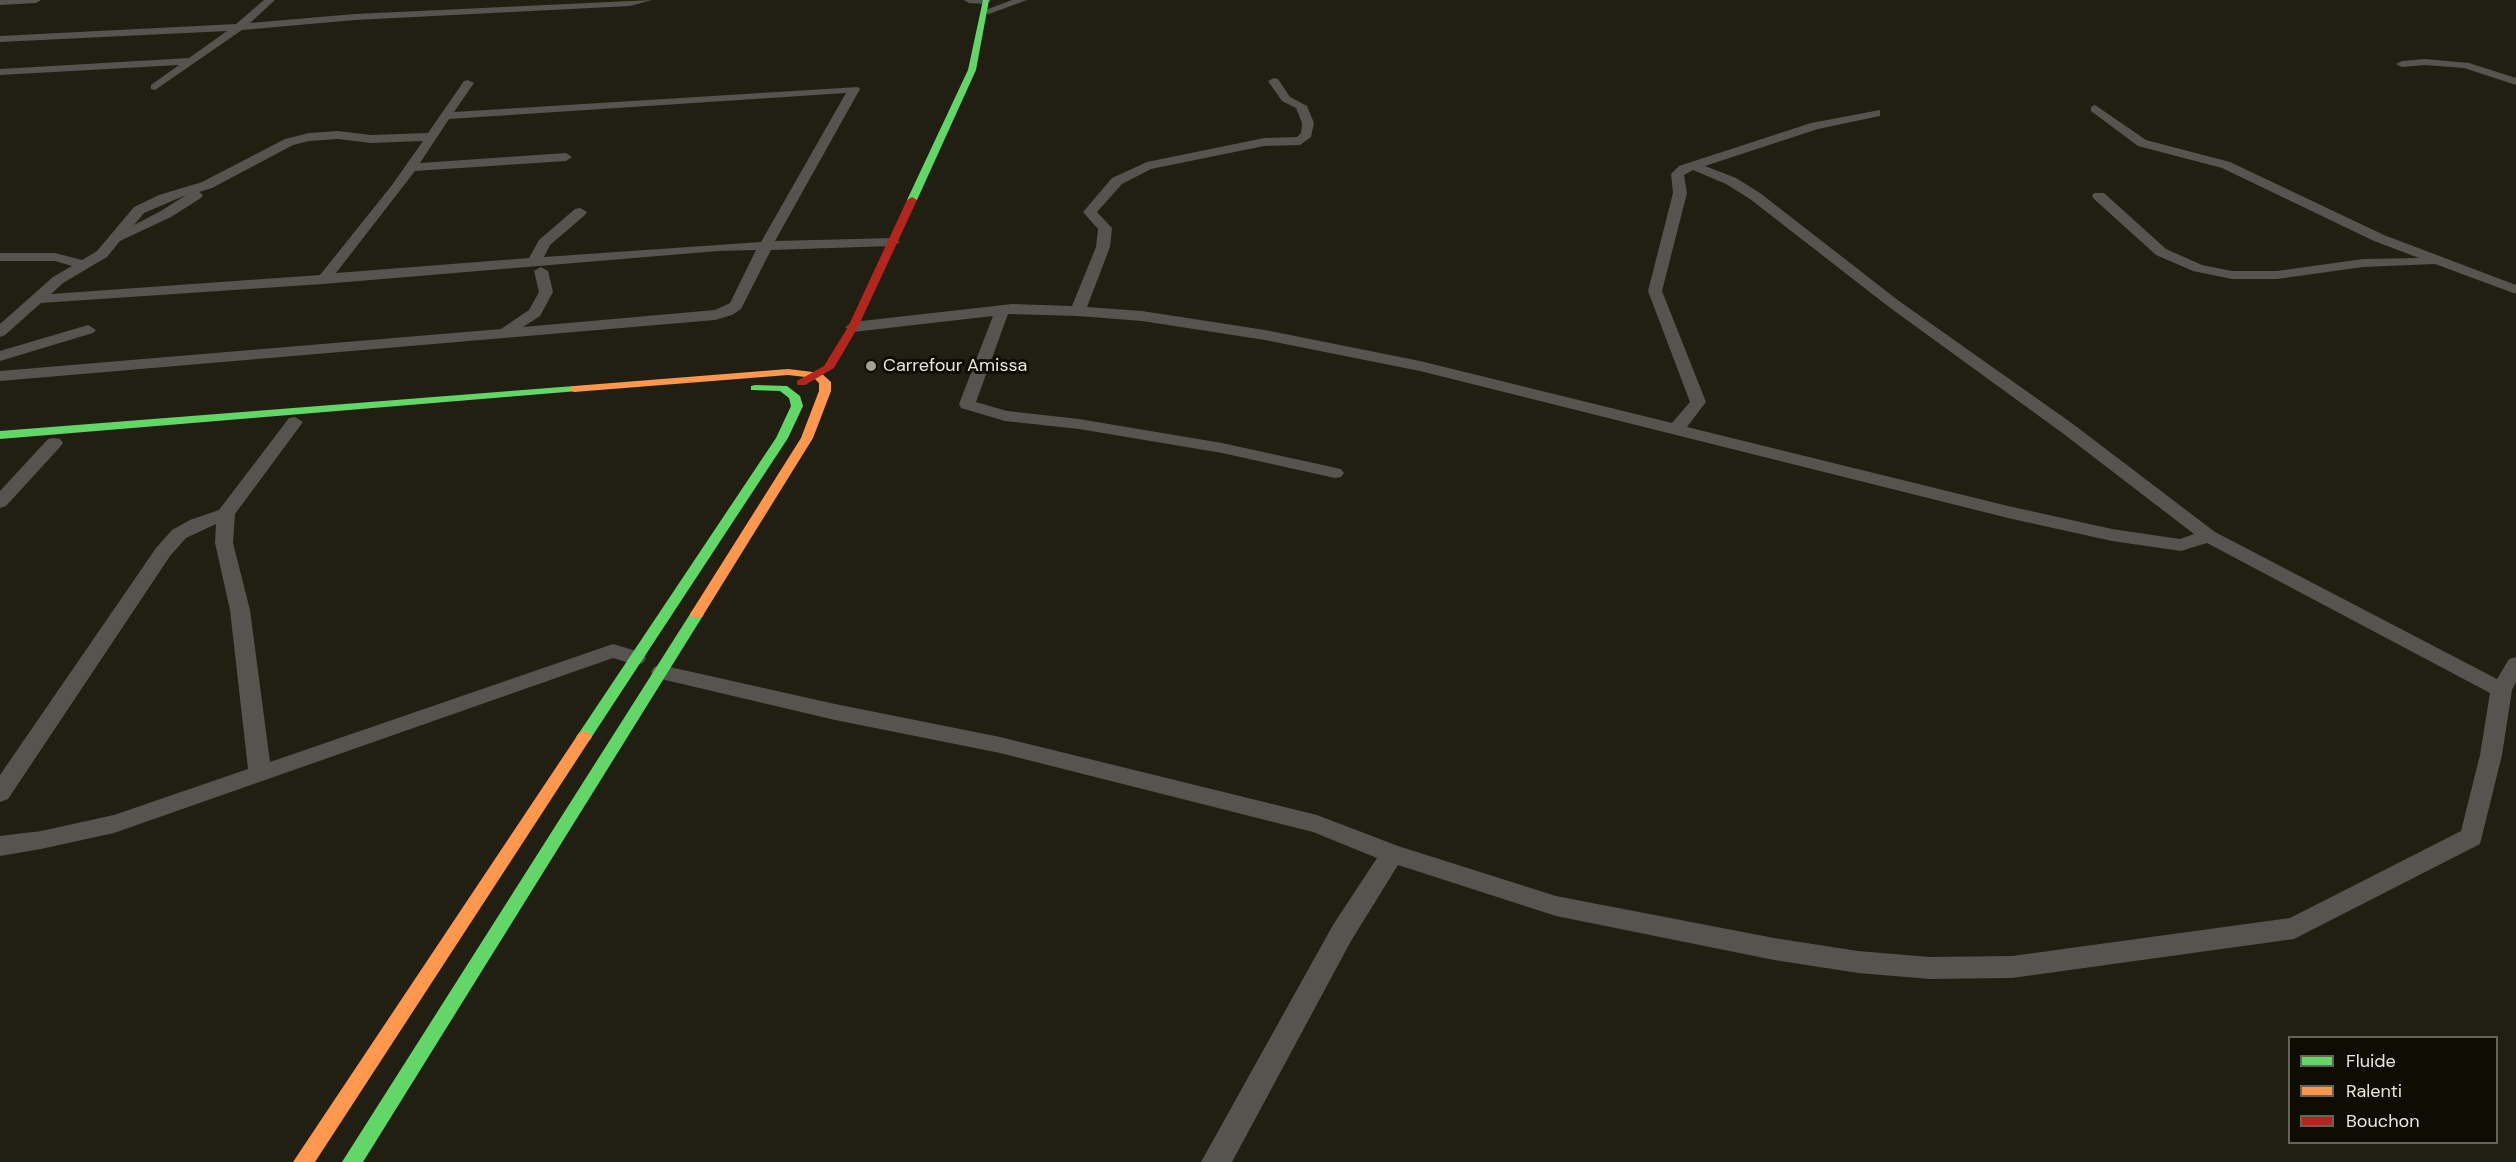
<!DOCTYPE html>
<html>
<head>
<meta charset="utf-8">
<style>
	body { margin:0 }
	#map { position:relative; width:2516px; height:1162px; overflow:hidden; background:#211f12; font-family:"DM Sans",sans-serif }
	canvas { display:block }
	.legend { position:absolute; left:2288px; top:1036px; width:210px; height:108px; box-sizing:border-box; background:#0e0d04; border:2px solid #666459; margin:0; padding:8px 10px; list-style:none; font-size:18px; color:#e9e7d9 }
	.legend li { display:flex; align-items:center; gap:12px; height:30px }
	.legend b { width:30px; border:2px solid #666459 }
</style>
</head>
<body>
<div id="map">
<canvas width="2516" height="1162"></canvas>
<ul class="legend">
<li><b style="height:8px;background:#63d668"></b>Fluide</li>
<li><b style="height:8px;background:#ff974d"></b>Ralenti</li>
<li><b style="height:8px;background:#b3261e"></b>Bouchon</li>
</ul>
</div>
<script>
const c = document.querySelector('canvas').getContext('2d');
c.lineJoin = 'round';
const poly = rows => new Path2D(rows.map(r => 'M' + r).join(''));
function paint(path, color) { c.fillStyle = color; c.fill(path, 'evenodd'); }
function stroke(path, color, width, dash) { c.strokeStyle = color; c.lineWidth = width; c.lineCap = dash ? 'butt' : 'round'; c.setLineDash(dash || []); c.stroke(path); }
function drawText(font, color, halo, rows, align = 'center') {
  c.font = font + ' "DM Sans",sans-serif'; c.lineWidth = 6; c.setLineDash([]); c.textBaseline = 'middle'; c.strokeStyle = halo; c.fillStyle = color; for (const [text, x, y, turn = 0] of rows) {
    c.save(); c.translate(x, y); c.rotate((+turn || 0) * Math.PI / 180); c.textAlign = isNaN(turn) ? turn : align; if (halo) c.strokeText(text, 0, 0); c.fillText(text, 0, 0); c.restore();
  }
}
paint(poly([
	[0,0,41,0,36,3,0,5,0,0],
	[264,0,275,0,250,23,355,14,652,0,630,6,355,20,242,30,155,90,151,89,151,85,179,65,0,75,0,69,189,58,227,31,0,42,0,36,236,24,264,0],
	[964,0,990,0,991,1,986,4,969,3,964,0],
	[1012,0,1027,0,989,14,980,12,1012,0],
	[2425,59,2469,63,2516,78,2516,85,2464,68,2425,65,2402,67,2396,64,2402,61,2425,59],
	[1274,78,1278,79,1290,97,1307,106,1314,123,1311,137,1300,145,1264,146,1151,169,1122,184,1097,212,1112,228,1110,247,1087,307,1142,311,1265,330,1420,361,1672,423,1690,402,1648,291,1673,193,1671,174,1679,166,1811,123,1880,110,1880,116,1818,129,1705,166,1736,178,1760,193,1899,301,2073,424,2215,532,2497,679,2509,659,2516,657,2516,682,2512,690,2502,755,2480,844,2294,939,2012,978,1930,979,1858,973,1774,960,1556,916,1398,865,1351,941,1232,1162,1201,1162,1333,925,1377,858,1313,832,1000,753,835,720,661,679,654,677,651,672,654,667,661,665,835,704,1000,737,1317,815,1398,846,1556,896,1774,938,1858,951,1930,957,2012,956,2290,918,2461,831,2480,755,2490,693,2207,543,2181,551,2112,541,2008,518,1420,371,1265,340,1142,321,1078,316,1008,314,976,402,1007,411,1079,419,1222,443,1341,469,1344,473,1341,477,1335,478,1222,453,1079,429,1005,421,961,408,959,404,993,316,853,332,845,327,853,322,1012,304,1072,306,1096,247,1098,229,1083,212,1112,178,1147,162,1264,138,1297,137,1301,133,1302,123,1296,108,1282,101,1268,81,1274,78],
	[1693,170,1726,184,1750,199,1889,307,2061,432,2194,534,2180,539,2112,529,2008,506,1687,427,1706,402,1662,291,1687,193,1684,175,1693,170],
	[468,80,474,83,454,112,858,87,860,89,775,241,893,238,900,242,893,246,771,250,741,309,732,315,715,320,0,381,0,371,501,329,529,310,539,292,534,271,541,267,548,271,553,292,540,316,523,327,715,310,730,303,756,250,718,251,323,284,41,303,5,335,0,337,0,324,53,277,72,266,55,261,0,261,0,253,55,253,82,260,97,251,134,207,159,195,202,182,285,139,309,133,338,131,371,135,428,133,464,81,468,80],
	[846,93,761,242,544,257,550,245,585,215,587,212,580,208,575,209,539,240,529,258,336,273,415,171,566,161,572,157,566,153,420,163,449,119,846,93],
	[338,139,371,143,423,141,392,185,320,275,51,294,63,283,107,257,120,241,171,217,201,198,203,195,199,192,212,188,293,145,309,141,338,139],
	[186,195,161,211,134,225,144,213,186,195],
	[2095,105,2146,140,2230,162,2384,235,2516,285,2516,294,2435,264,2363,267,2277,279,2232,279,2193,271,2156,255,2094,199,2092,196,2094,193,2104,193,2166,249,2202,265,2232,271,2277,271,2363,259,2419,258,2374,241,2222,168,2138,146,2091,111,2091,107,2095,105],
	[88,325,96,330,93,333,0,361,0,351,88,325],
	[295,417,303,422,235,514,233,543,250,610,270,762,613,644,643,653,646,658,643,663,636,665,613,658,114,833,41,849,0,856,0,836,41,831,114,815,248,769,230,610,215,543,216,524,186,538,170,556,8,799,0,802,0,775,156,548,172,530,190,520,219,510,289,418,295,417],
	[54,438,60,439,63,443,60,447,6,506,0,508,0,491,48,439,54,438]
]), '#55544e');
paint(poly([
	[983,0,989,0,976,70,917,200,909,202,907,200,968,70,983,0],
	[755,385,787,386,800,396,803,406,788,438,589,741,579,741,576,737,579,733,776,438,791,406,789,398,780,391,751,390,751,386,755,385],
	[574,386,578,387,578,391,0,439,0,431,574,386],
	[697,609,704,614,363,1162,342,1162,692,611,697,609]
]), '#63d668');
paint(poly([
	[788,369,821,373,831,382,831,391,813,438,702,617,692,617,690,614,801,438,819,391,819,383,814,378,788,375,574,392,568,389,574,386,788,369],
	[584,731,589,733,592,737,589,741,315,1162,293,1162,579,733,584,731]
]), '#ff974d');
paint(poly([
	[912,197,917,200,858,327,834,368,805,385,797,385,797,381,824,366,848,327,907,200,912,197]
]), '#b3261e');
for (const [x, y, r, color] of [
	[871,366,6,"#a3a193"]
]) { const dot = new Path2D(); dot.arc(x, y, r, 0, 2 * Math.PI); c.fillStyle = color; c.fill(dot); stroke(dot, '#0e0d04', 2); }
drawText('18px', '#e9e7d9', '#0e0d04', [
	["Carrefour Amissa",883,366]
], 'left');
</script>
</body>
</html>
